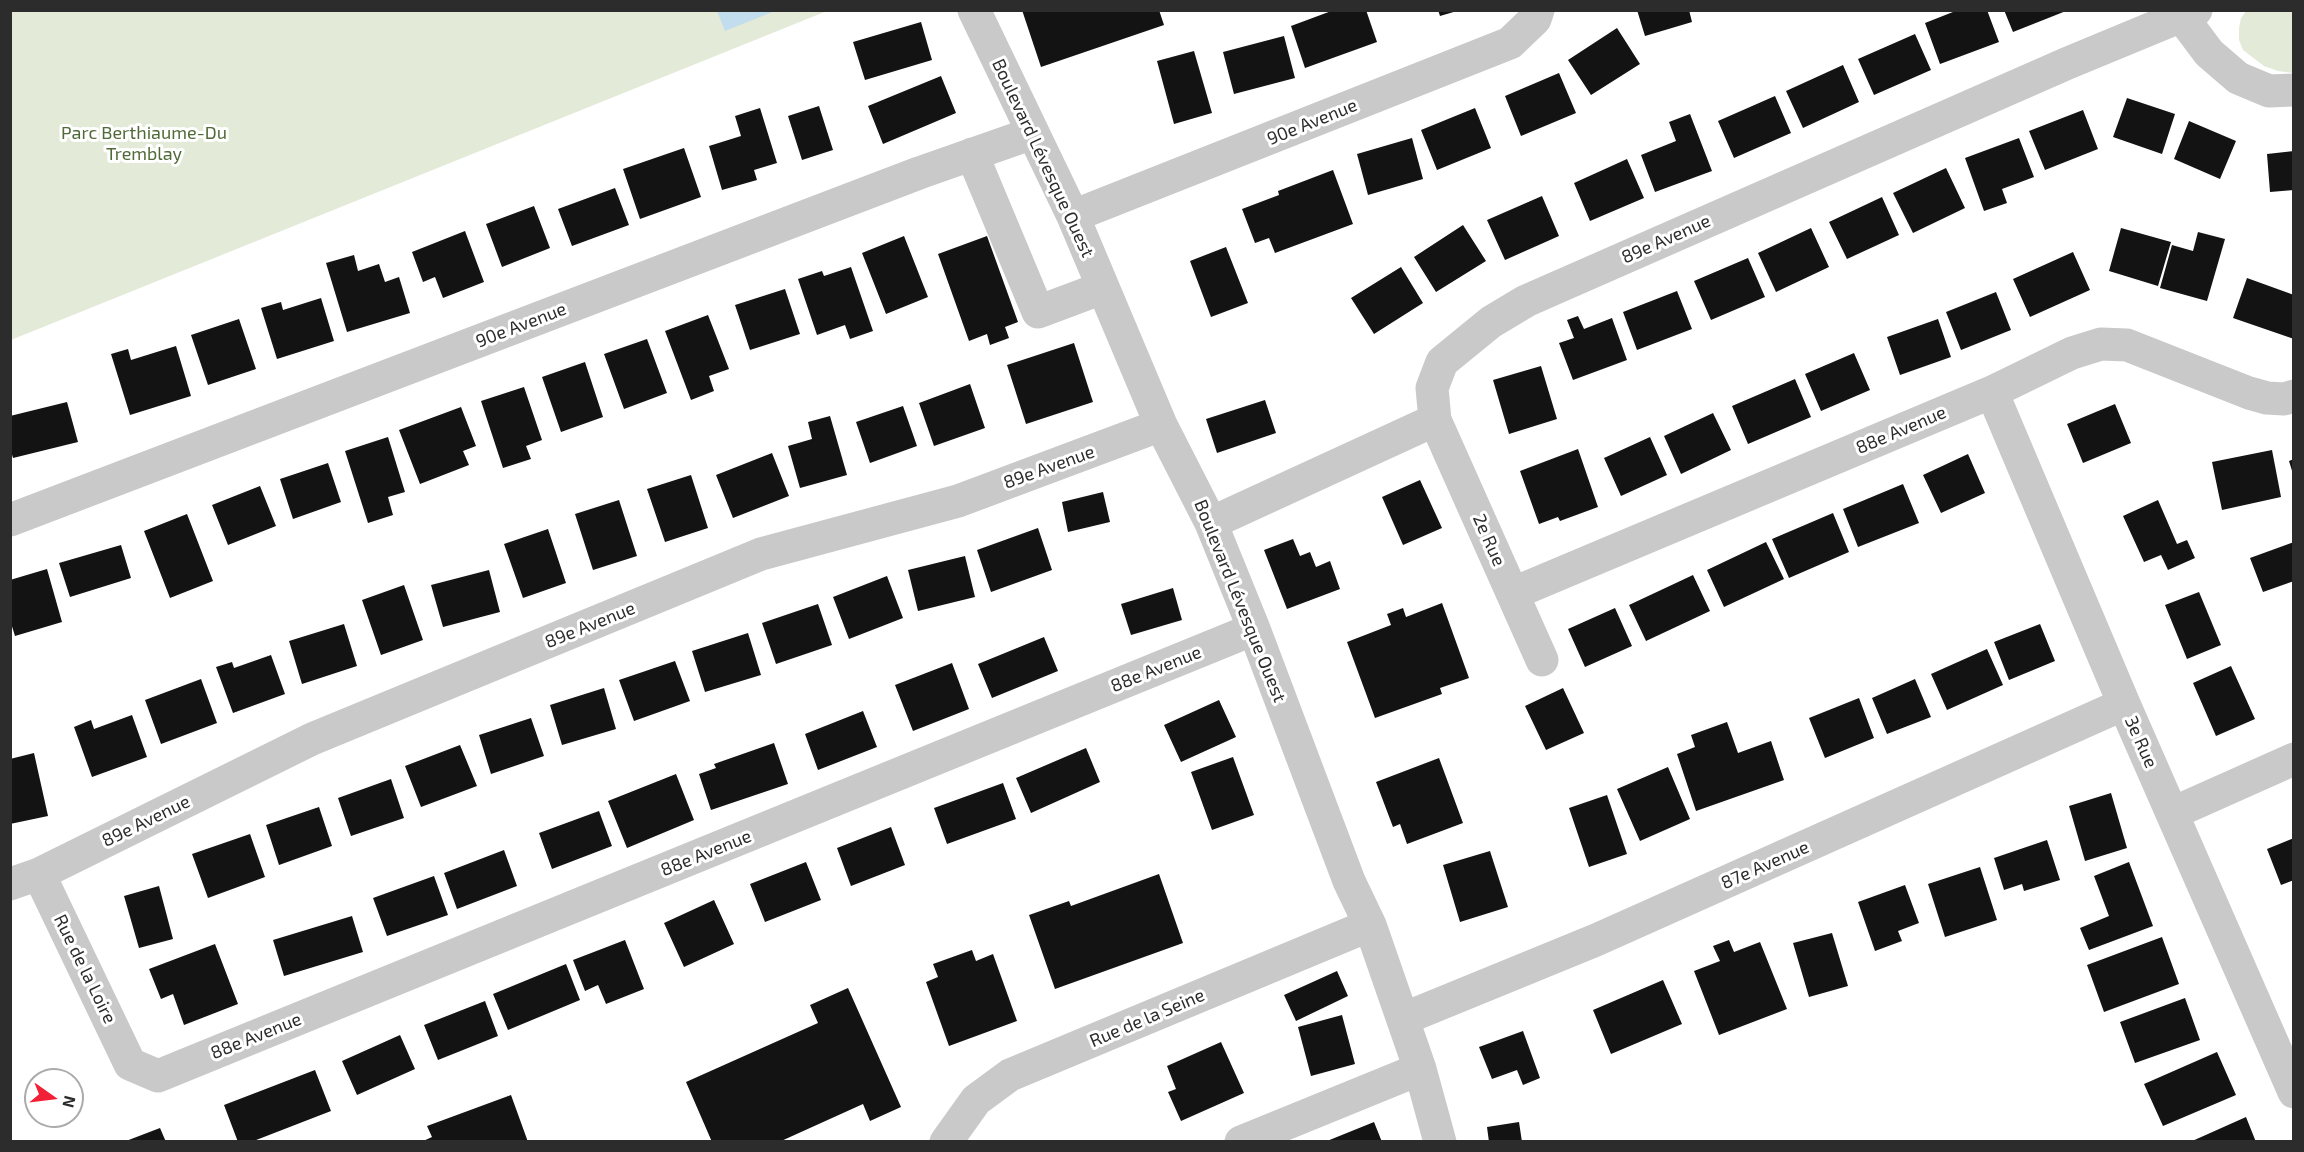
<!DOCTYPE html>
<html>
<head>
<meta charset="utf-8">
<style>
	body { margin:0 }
	#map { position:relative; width:2304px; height:1152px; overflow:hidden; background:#fff; font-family:"Exo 2",sans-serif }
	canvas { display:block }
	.frame { position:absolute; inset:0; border:12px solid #2c2c2c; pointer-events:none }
	.north { position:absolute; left:24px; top:1068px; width:60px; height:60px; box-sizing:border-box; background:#fff; border:2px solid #ababab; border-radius:50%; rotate:104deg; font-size:16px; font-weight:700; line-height:24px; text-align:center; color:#2c2c2c }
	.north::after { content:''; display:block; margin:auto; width:21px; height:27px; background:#f12036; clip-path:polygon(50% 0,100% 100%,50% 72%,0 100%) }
</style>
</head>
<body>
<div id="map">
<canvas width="2304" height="1152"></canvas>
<div class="frame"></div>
<div class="north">N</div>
</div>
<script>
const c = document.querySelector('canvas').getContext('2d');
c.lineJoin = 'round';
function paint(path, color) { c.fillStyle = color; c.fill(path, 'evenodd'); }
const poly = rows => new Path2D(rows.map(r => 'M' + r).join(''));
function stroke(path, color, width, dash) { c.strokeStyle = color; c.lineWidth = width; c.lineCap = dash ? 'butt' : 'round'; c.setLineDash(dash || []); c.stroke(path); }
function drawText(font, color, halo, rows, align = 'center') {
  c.font = font + ' "Exo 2",sans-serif'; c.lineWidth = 6; c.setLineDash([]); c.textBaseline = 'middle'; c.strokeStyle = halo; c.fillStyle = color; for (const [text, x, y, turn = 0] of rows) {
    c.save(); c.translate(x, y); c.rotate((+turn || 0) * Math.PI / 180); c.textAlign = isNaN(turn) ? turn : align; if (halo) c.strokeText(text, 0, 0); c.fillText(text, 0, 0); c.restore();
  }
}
paint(poly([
	[2247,10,2293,11,2293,73,2278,71,2264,66,2243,50,2239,40,2239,28,2241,18],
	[11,11,827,11,11,340]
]), '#e3ebd8');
paint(poly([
	[717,11,775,11,725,31]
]), '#c2dded');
paint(poly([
	[1022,10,1159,10,1164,25,1041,67],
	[1334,10,1366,10,1377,42,1305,68,1291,26],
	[1438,10,1457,10,1457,11,1440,16],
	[1637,10,1689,10,1692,22,1645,36],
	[1958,10,1987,10,1999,42,1940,64,1925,23],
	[2004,10,2066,10,2066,11,2013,32],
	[921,22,932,60,865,80,853,42],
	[1617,28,1640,64,1591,95,1568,60],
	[1915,34,1931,70,1874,95,1858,59],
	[1284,36,1295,78,1234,94,1223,52],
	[1194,51,1212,113,1174,124,1157,61],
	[1843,65,1859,102,1803,128,1786,91],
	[1559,73,1576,113,1521,136,1505,96],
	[941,76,956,113,883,144,868,106],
	[1775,96,1791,133,1734,158,1718,121],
	[2127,98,2175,114,2162,154,2113,137],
	[819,106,833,150,802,160,788,116],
	[760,108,777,163,754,170,757,180,722,190,709,146,741,136,735,116],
	[1475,108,1491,148,1437,170,1421,130],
	[2083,110,2098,149,2045,170,2029,131],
	[1690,114,1712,171,1655,192,1641,155,1676,141,1669,122],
	[2189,121,2236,141,2220,179,2174,159],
	[1412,138,1423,179,1368,195,1357,154],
	[2019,138,2034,177,2002,189,2007,203,1984,211,1965,158],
	[684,148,701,197,640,219,623,169],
	[2294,151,2294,190,2270,192,2267,154],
	[1627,159,1644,198,1590,221,1574,183],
	[1946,168,1965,208,1913,233,1893,193],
	[1333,170,1353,224,1275,253,1269,238,1255,243,1242,209,1279,195,1278,191],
	[615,188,629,225,572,246,558,209],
	[1542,196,1559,236,1505,260,1487,220],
	[1882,197,1899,235,1847,259,1829,222],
	[534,206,550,248,502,267,486,224],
	[1463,225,1486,261,1436,292,1414,257],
	[1811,228,1829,267,1776,292,1758,253],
	[2121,228,2171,242,2158,286,2109,271],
	[465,231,484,282,443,298,435,277,423,282,412,252],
	[2198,232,2225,239,2207,301,2160,288,2172,245,2193,251],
	[904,236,928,297,886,314,862,253],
	[987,236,1018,322,1005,327,1009,338,990,345,987,334,969,341,938,254],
	[1226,247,1248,303,1211,317,1190,261],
	[2073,252,2090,290,2030,317,2013,279],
	[354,255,358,271,379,264,385,282,399,277,410,313,347,332,326,263],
	[1748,258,1765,297,1711,320,1694,281],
	[851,267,873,331,850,339,845,325,817,335,798,279,822,271,824,276],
	[1401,267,1423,303,1374,334,1351,298],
	[2247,278,2294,295,2294,339,2233,318],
	[785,289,800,334,750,350,735,305],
	[1677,291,1692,329,1637,350,1623,312],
	[1996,292,2011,330,1961,350,1946,312],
	[321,298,334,341,277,359,261,308,281,302,283,310],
	[708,315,729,369,709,376,714,391,691,400,665,331],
	[1578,316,1584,329,1612,318,1627,360,1573,380,1559,343,1574,338,1567,320],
	[239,319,256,369,208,385,191,335],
	[1938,319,1951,357,1900,375,1887,337],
	[647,339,667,393,624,409,604,354],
	[1074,343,1093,402,1026,424,1007,365],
	[176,346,191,396,130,415,111,354,128,349,131,360],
	[1854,353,1870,390,1821,411,1805,374],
	[585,362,603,417,561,432,542,377],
	[1541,366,1557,419,1509,434,1493,380],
	[1795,379,1811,417,1748,444,1732,406],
	[970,384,985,428,934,446,919,403],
	[524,387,542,440,526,446,531,459,503,468,481,401],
	[1265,400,1276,433,1217,453,1206,419],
	[67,402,78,442,13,458,10,448,10,416],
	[2115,404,2131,443,2083,463,2067,424],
	[903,406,917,446,870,463,856,422],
	[461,407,476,446,463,451,469,465,420,484,399,430],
	[1713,413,1731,450,1681,474,1664,436],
	[830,416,847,475,800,488,788,446,812,439,808,422],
	[388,437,405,492,388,497,393,515,368,523,345,451],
	[1650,437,1667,475,1621,496,1604,458],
	[1578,449,1598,507,1560,521,1558,517,1539,524,1520,471],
	[2272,450,2281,497,2222,510,2212,462],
	[772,453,789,496,733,518,716,475],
	[1968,454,1985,493,1941,513,1923,475],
	[2294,459,2294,474,2293,474,2289,461],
	[328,463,341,502,293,519,280,479],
	[691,475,708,528,665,542,647,489],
	[1420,480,1442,528,1403,545,1382,497],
	[1903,484,1919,523,1858,547,1843,509],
	[260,486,276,526,228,545,212,505],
	[1103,492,1110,522,1068,532,1062,502],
	[619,500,637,556,593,570,575,514],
	[2158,500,2177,544,2187,540,2195,558,2168,570,2161,555,2144,562,2123,516],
	[1833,513,1849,552,1789,578,1772,539],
	[187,514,213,581,170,598,144,531],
	[1038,528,1052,570,991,592,977,550],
	[548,529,566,583,523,598,504,544],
	[1293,539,1300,556,1310,552,1316,567,1330,561,1340,589,1287,609,1264,550],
	[1766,542,1784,579,1724,607,1707,570],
	[2294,542,2294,581,2263,592,2250,558],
	[121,545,131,578,70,597,59,563],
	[965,556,975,597,918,611,908,570],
	[47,569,62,622,15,636,10,620,10,580],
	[489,570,500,612,443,627,431,585],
	[1693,575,1710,611,1646,641,1629,605],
	[887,576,903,618,849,639,833,597],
	[404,585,423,640,381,655,362,600],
	[1173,588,1182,620,1131,635,1121,604],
	[2199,592,2221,645,2187,659,2165,605],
	[1442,603,1469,678,1440,688,1442,694,1375,718,1347,642,1391,625,1387,614,1403,608,1406,617],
	[818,604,832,645,776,664,762,623],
	[1615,608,1632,646,1585,667,1568,629],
	[344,624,357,666,302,684,289,641],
	[2040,624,2055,661,2009,680,1994,642],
	[748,633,761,675,705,692,692,651],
	[1044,637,1058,671,992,698,978,664],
	[1987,649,2003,685,1947,710,1931,674],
	[271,655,285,694,233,713,216,667,232,662,234,668],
	[675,661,690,701,634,721,619,680],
	[952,663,969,709,913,731,895,685],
	[2231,666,2255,719,2216,736,2193,683],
	[201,679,217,723,161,744,145,700],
	[1915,679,1931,717,1887,734,1872,698],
	[604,688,616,729,562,745,550,705],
	[1563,688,1584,733,1546,750,1525,706],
	[1859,698,1874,738,1825,758,1809,718],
	[1219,700,1236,737,1181,762,1164,725],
	[863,711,877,747,818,770,805,734],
	[132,715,147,757,92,777,74,727,91,720,94,729],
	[531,718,544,756,491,774,479,735],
	[1727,722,1738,753,1771,741,1784,780,1696,811,1677,754,1695,747,1691,735],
	[774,743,788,784,711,810,699,774,716,768,714,764],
	[460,745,477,786,421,807,405,766],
	[1086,748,1100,782,1031,813,1016,778],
	[34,753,48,816,10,824,10,759],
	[1233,757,1254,815,1212,830,1191,772],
	[1439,758,1463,823,1407,844,1400,824,1393,827,1376,782],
	[1668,767,1690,819,1640,841,1617,789],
	[676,774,694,820,627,848,608,801],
	[391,779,404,818,351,836,338,798],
	[1003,783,1016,819,947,844,934,808],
	[2111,793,2127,848,2085,861,2069,806],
	[1607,795,1627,854,1589,867,1569,808],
	[319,807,332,846,279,865,266,825],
	[599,811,612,846,552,869,539,833],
	[891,827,905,865,851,886,837,848],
	[250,834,265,877,208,898,192,854],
	[2294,838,2294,880,2281,885,2267,849],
	[2047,840,2060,880,2024,891,2022,884,2004,890,1994,858],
	[504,850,517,886,457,909,444,873],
	[1490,851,1508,907,1460,922,1443,865],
	[806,862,821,900,765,922,750,884],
	[2129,862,2153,926,2089,950,2080,928,2109,916,2094,876],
	[1980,867,1997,920,1945,937,1928,884],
	[1159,874,1183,943,1055,989,1029,915,1069,901,1071,906],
	[434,876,448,915,387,936,373,898],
	[1905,885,1919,923,1898,931,1902,941,1875,951,1858,902],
	[159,886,173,939,139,948,124,896],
	[714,900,734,944,684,967,664,923],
	[352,916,363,952,284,976,273,940],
	[1832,933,1848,986,1809,997,1793,943],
	[2162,937,2179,984,2104,1012,2087,965],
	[625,940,644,989,606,1004,598,985,585,991,573,960],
	[1729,940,1734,952,1760,942,1787,1009,1719,1035,1694,971,1720,961,1713,946],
	[215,944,238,1004,184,1025,173,994,161,999,149,969],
	[972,950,976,961,993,954,1017,1021,949,1046,926,982,938,977,933,964],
	[566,964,580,1000,508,1030,493,994],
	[1337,971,1348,996,1296,1021,1284,995],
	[1663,980,1682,1024,1611,1054,1593,1010],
	[848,988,901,1107,870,1121,863,1104,779,1142,712,1142,686,1082,818,1023,810,1005],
	[2185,998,2200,1040,2135,1063,2120,1022],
	[485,1001,498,1036,438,1060,424,1025],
	[1342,1015,1355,1064,1311,1076,1298,1027],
	[1523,1031,1540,1078,1523,1085,1517,1070,1492,1079,1479,1047],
	[400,1035,415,1069,357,1095,342,1061],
	[1221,1042,1244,1093,1181,1121,1168,1092,1176,1089,1167,1066],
	[2217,1052,2236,1095,2163,1126,2144,1084],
	[315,1070,331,1111,251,1142,238,1142,224,1105],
	[511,1095,528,1142,421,1142,432,1137,427,1126],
	[2246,1117,2256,1142,2190,1142],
	[1374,1122,1382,1142,1327,1142,1327,1141],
	[1519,1122,1522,1142,1489,1142,1487,1127],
	[160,1128,166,1142,126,1142,126,1141]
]), '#131313');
stroke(poly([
	[974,10,1073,216,1161,425,1211,523,1254,629,1349,881,1370,925,1420,1069,1440,1142],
	[2182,17,2209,53,2238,78,2269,91,2294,90],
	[972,154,1038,312,1102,288],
	[1073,216,1510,43,1535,19,1538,10],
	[1992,392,2124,704,2294,1092],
	[10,520,919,173,1033,133],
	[1211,523,1435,420],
	[1514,593,1992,392,2072,353,2101,344,2127,345,2249,393,2267,398,2284,399,2294,396],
	[1542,660,1435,420,1432,388,1442,362,1491,322,1526,301,2068,63,2196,10],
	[2173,813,2294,759],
	[39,874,130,1064,158,1076,1254,629],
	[10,884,39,874,312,739,761,554,958,501,1161,425],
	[1403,1019,1596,940,2124,704],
	[946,1142,976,1100,1010,1075,1370,925],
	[1241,1142,1420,1069]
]), '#c9c9c9', 33);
drawText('18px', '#2c2c2c', '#fff', [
	["90e Avenue",1312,122,-22],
	["Boulevard Lévesque Ouest",1043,158,65],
	["89e Avenue",1666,239,-24],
	["90e Avenue",521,325,-21],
	["88e Avenue",1901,430,-23],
	["89e Avenue",1049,467,-20],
	["2e Rue",1489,540,66],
	["Boulevard Lévesque Ouest",1240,601,68],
	["89e Avenue",590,625,-22],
	["88e Avenue",1156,669,-22],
	["3e Rue",2141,742,66],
	["89e Avenue",146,821,-26],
	["88e Avenue",706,853,-22],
	["87e Avenue",1765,865,-24],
	["Rue de la Loire",85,969,64],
	["Rue de la Seine",1147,1018,-23],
	["88e Avenue",256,1036,-22]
]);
drawText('18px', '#506a37', '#fff', [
	["Parc Berthiaume-Du",144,133],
	["Tremblay",144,154]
]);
</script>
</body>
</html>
